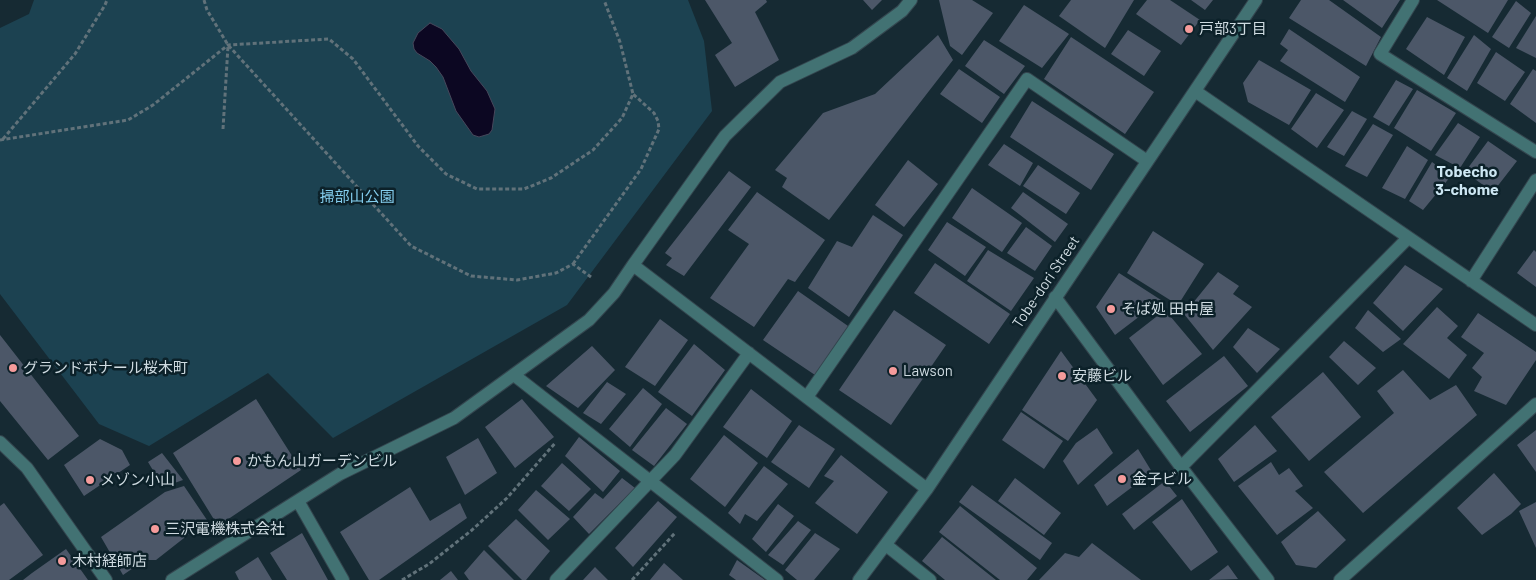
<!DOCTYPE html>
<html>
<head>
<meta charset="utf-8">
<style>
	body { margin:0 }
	canvas { display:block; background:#162a33 }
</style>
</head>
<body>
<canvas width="1536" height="580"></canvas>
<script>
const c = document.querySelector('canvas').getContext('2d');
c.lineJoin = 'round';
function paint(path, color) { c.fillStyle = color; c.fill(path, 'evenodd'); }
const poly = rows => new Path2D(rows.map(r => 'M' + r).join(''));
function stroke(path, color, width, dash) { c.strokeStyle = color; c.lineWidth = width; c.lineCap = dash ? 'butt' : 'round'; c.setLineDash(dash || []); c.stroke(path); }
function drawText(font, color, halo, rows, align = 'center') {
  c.font = font + ' Barlow,"Noto Sans JP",sans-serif'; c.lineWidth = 5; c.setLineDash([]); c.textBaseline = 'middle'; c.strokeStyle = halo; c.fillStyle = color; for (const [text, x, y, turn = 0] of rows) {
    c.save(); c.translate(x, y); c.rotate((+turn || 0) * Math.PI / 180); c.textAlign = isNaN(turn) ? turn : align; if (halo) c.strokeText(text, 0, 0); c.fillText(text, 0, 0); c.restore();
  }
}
paint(poly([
	[34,0,688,0,704,41,712,111,567,305,333,438,268,373,149,446,99,424,0,294,0,28,29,14]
]), '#1c4251');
const water = poly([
	[430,23,442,29,459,49,471,71,487,91,495,109,492,130,489,134,479,137,473,135,456,111,443,77,436,67,430,61,417,53,414,49,413,43,418,33,430,23]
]);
paint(water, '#0c0722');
stroke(water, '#46475b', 1);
paint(poly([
	[705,0,766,0,767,2,755,12,779,60,735,87,715,55,732,43],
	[863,0,882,0,872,10],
	[939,0,972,0,993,13,962,55,950,46],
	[1071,0,1134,0,1105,48,1059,16],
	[1147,0,1170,0,1200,20,1181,45,1136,14],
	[1191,0,1213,0,1205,10],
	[1301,0,1329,0,1381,37,1366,66,1289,18],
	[1343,0,1400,0,1382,28],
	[1437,0,1508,0,1488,33],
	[1516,1,1531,13,1509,48,1492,37],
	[1024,5,1069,34,1042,68,999,41],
	[1536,16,1536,58,1516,48],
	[1427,17,1465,37,1444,75,1406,49],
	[1289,29,1360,77,1345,102,1280,61,1288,50,1280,44],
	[1128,30,1161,51,1144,76,1111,54],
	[938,35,953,60,829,220,782,187,787,178,775,170,823,113,875,94],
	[1474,35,1491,49,1467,91,1447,78],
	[1071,37,1154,92,1125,134,1044,79],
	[984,40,1025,66,1004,94,965,66],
	[1496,52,1525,72,1505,101,1477,83],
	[1259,60,1311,90,1289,125,1248,102,1243,83],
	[959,69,1000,97,982,123,940,94],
	[1533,69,1536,71,1536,123,1510,104],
	[1396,80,1413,89,1389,126,1373,117],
	[1417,90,1456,113,1431,151,1394,128],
	[1316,93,1344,110,1317,148,1291,129],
	[1032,101,1114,154,1091,190,1010,137],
	[1352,111,1367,119,1344,156,1327,147],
	[1458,123,1480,137,1460,168,1435,155],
	[1373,124,1393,135,1367,177,1345,166],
	[1488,141,1517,161,1493,192,1465,172],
	[1004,144,1033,163,1020,186,988,165],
	[1407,146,1428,160,1405,199,1382,188],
	[908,160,938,184,904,227,875,205],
	[1432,162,1451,176,1423,210,1409,201],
	[1038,165,1080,193,1066,214,1023,186],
	[729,171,751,187,684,276,666,265,672,258,665,253],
	[972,188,1022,223,1002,252,952,218],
	[757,192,825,240,795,282,788,279,754,327,710,298,749,244,728,230],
	[1023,192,1068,224,1055,242,1011,208],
	[873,215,903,235,849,317,808,288,837,241,852,247],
	[947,222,986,247,965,276,928,250],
	[1026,227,1052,246,1035,271,1007,253],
	[1153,231,1204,264,1178,305,1127,273],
	[988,250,1034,278,1011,311,967,281],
	[1534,250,1536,252,1536,287,1517,273],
	[935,263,1010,314,989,344,914,293],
	[1405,265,1443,289,1403,331,1373,303],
	[1218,272,1239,286,1233,294,1252,307,1213,350,1184,314],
	[1119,273,1161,300,1115,335,1096,307],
	[798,291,848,326,815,375,763,340],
	[1437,307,1458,326,1447,338,1467,355,1449,379,1403,344],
	[894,310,946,345,891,425,839,390],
	[1165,310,1202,354,1163,385,1129,338],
	[1368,310,1401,339,1383,352,1355,328],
	[1478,313,1536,352,1536,360,1506,405,1474,391,1482,377,1472,368,1484,353,1461,337],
	[660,319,688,340,655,386,625,367],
	[1248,328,1280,349,1257,373,1233,347],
	[0,335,79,436,48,460,0,401],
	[1344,341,1376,368,1358,385,1329,357],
	[694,344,725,370,692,416,658,392],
	[592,346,615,370,578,408,546,386],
	[1061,351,1097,400,1068,441,1022,410],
	[1224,356,1248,386,1190,432,1166,401],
	[1403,370,1430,400,1456,385,1477,415,1363,513,1324,472,1394,413,1377,391],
	[1323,372,1361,417,1309,461,1271,417],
	[607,382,626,394,601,424,583,413],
	[643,388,662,404,630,447,609,429],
	[751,389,792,421,767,458,723,427],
	[256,399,301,470,218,526,173,453],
	[522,399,554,437,515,468,485,427],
	[666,408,687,424,654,466,632,450],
	[1021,412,1063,441,1044,469,1002,440],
	[799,425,835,449,809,488,771,462],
	[1255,425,1277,451,1234,482,1218,459],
	[1097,428,1113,453,1078,485,1063,461,1076,443],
	[1536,430,1536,472,1517,445],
	[724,435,758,463,725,507,690,479],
	[579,437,620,471,603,492,565,456],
	[478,438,497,473,465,495,446,457],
	[100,439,122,450,130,465,84,496,64,465],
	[1138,449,1152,472,1107,506,1094,485],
	[162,453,183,480,163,487,148,462],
	[841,455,888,492,857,534,815,503,834,481,824,476],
	[1271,462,1279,475,1289,468,1303,486,1295,491,1313,508,1277,535,1238,486],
	[562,463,591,489,569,511,541,486],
	[764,466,788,484,757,521,745,514,740,524,728,513],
	[1494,473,1521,504,1511,514,1482,535,1457,508],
	[622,478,635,488,589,534,573,517,595,493,603,499],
	[1015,478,1061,513,1044,535,998,501],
	[1165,481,1177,496,1134,530,1122,514],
	[972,485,1052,543,1040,560,959,502],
	[184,486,207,520,156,560,145,560,123,575,101,537,165,492],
	[410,487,430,521,460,503,467,518,379,580,369,580,340,532],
	[536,490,570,519,548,540,518,510],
	[1182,499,1218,552,1191,571,1152,522],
	[658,501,677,517,633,567,615,548],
	[1536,502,1536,548,1519,511],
	[4,503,43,555,9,580,0,580,0,506],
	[778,504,794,516,766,552,752,539],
	[960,506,1037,568,1027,580,1000,580,939,532],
	[1318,511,1346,540,1316,568,1296,565,1281,542],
	[516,519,550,551,526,580,522,580,488,546],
	[798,521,811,530,783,565,768,555],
	[302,533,328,580,287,580,270,553],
	[815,533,840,549,814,580,797,580,785,570],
	[942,537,996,580,945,580,922,561],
	[1092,543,1141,580,1039,580,1065,553,1079,557],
	[66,549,88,580,23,580,32,573],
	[484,550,514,580,469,580,464,573],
	[258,557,272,580,239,580,235,572],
	[737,560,765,580,736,580,729,575],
	[664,563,683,580,650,580],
	[1228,565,1238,579,1209,580],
	[595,567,608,580,583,580],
	[451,571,458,580,440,580]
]), '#4c5768');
const minor = poly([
	[1413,0,1380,54,1536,152],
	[1195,91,1536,325],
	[633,265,725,136,780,82,852,48,902,11,911,0],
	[1471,281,1536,180],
	[1055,297,1181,467,1268,580],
	[514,375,777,580],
	[807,397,1027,79,1147,161],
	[0,442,27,468,106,580],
	[1181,467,1408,238],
	[298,501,343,580],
	[886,545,930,580],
	[172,580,340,474,454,418,589,320,614,293,633,265,927,489],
	[556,580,675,455,749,353],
	[859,580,927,489,1256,0],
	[1340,580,1536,404]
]);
stroke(minor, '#34464f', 14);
stroke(poly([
	[204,0,207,10,228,45,411,246,471,276,517,280,556,273,573,264,591,277],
	[223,129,228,46],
	[3,139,75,54,105,5,107,0],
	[0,140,128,120,153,105,228,45,329,39,353,59,418,146,446,174,477,189,524,189,551,178,593,150,622,118,633,94,620,42,604,0],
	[573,264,641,169,659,129,658,121,654,113,633,94],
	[402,580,429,564,472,530,507,498,556,442],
	[632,580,675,533]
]), '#61727a', 3, [4, 2.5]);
stroke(minor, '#427273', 12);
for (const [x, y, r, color] of [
	[1189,29,5,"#f59b9b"],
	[1111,309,5,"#f59b9b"],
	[13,368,5,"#f59b9b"],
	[893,371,5,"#f59b9b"],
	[1062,376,5,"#f59b9b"],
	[237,461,5,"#f59b9b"],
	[1122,479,5,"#f59b9b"],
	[90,480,5,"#f59b9b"],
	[155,529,5,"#f59b9b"],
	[62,561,5,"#f59b9b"]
]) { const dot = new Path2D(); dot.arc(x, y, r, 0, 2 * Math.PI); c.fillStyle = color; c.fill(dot); stroke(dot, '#0c2129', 2); }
drawText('15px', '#cfdbe1', '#0c2129', [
	["戸部3丁目",1199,29],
	["そば処 田中屋",1121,309],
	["グランドボナール桜木町",23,368],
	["Lawson",903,371],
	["安藤ビル",1072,376],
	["かもん山ガーデンビル",247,461],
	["金子ビル",1132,479],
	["メゾン小山",100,480],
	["三沢電機株式会社",165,529],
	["木村経師店",72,561]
], 'left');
drawText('15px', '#84cded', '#0c2129', [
	["掃部山公園",357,197]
]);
drawText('15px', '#cfdbe1', '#0c2129', [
	["Tobe-dori Street",1046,282,-56]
]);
drawText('bold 16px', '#cde7f3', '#0c2129', [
	["Tobecho",1467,172],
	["3-chome",1467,190]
]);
</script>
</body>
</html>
